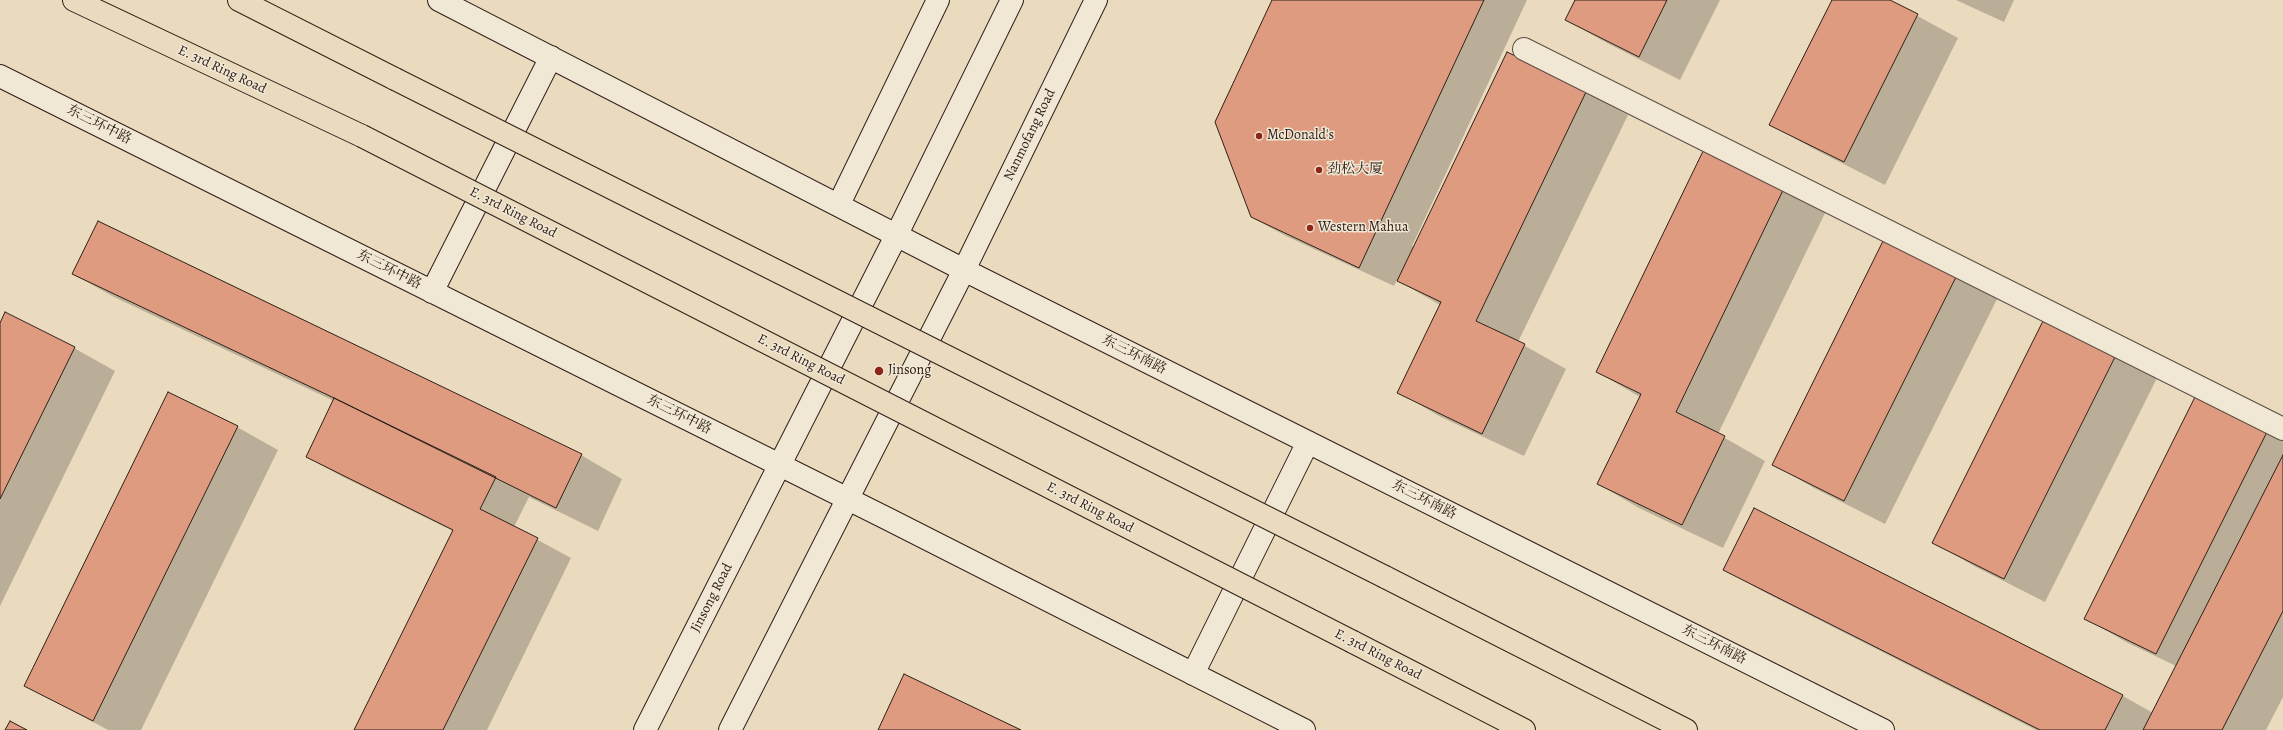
<!DOCTYPE html>
<html>
<head>
<meta charset="utf-8">
<style>
	body { margin:0 }
	canvas { display:block; background:#eadabe }
</style>
</head>
<body>
<canvas width="2283" height="730"></canvas>
<script>
const c = document.querySelector('canvas').getContext('2d');
c.lineJoin = 'round';
function paint(path, color) { c.fillStyle = color; c.fill(path, 'evenodd'); }
const poly = rows => new Path2D(rows.map(r => 'M' + r).join(''));
function stroke(path, color, width, dash) { c.strokeStyle = color; c.lineWidth = width; c.lineCap = dash ? 'butt' : 'round'; c.setLineDash(dash || []); c.stroke(path); }
function drawText(font, color, halo, rows, align = 'center') {
  c.font = font + ' Alegreya,"Noto Serif SC",serif'; c.lineWidth = 3; c.setLineDash([]); c.textBaseline = 'middle'; c.strokeStyle = halo; c.fillStyle = color; for (const [text, x, y, turn = 0] of rows) {
    c.save(); c.translate(x, y); c.rotate((+turn || 0) * Math.PI / 180); c.textAlign = isNaN(turn) ? turn : align; if (halo) c.strokeText(text, 0, 0); c.fillText(text, 0, 0); c.restore();
  }
}
paint(poly([
	[1273,0,1527,0,1412,246,1414,247,1587,91,1628,115,1518,342,1566,369,1524,456,1439,416,1398,392,1440,305,1397,280,1394,286,1286,236,1251,217],
	[1576,0,1720,0,1680,80,1607,43,1566,20],
	[1833,0,1888,0,1958,38,1885,185,1812,148,1771,125],
	[1956,0,2014,0,2004,22],
	[1707,145,1828,207,1718,434,1765,461,1723,548,1639,508,1598,484,1640,397,1597,372],
	[73,274,581,455,622,479,598,531,529,497,514,527,571,558,487,730,355,730,453,531,341,476,307,457,334,401,114,297],
	[1956,276,1997,299,1885,524,1814,488,1773,464],
	[0,326,74,348,115,371,0,606],
	[2116,354,2157,378,2045,602,1974,566,1933,542],
	[2197,394,2283,438,2283,697,2266,730,2036,730,1766,593,1725,570,1755,510,2123,696,2153,713,2176,666,2126,642,2085,618],
	[237,427,278,450,141,730,108,730,26,686]
]), '#0003');
const building = poly([
	[1272,0,1484,0,1359,268,1251,217,1215,122,1272,0],
	[1575,0,1667,0,1639,57,1565,20,1575,0],
	[1832,0,1890,0,1918,14,1844,162,1769,125,1832,0],
	[1507,52,1587,90,1476,321,1525,344,1482,434,1397,393,1441,302,1397,281,1507,52],
	[1707,143,1787,182,1676,412,1725,436,1682,525,1597,484,1641,394,1596,372,1707,143],
	[98,221,582,454,556,508,334,398,72,274,98,221],
	[1884,239,1957,275,1844,501,1772,465,1884,239],
	[5,312,75,347,0,499,0,323,5,312],
	[2045,317,2117,353,2004,579,1932,543,2045,317],
	[168,392,238,426,93,721,24,686,168,392],
	[2197,393,2269,428,2156,654,2084,619,2197,393],
	[334,398,496,477,480,509,538,538,443,730,354,730,453,530,306,457,334,398],
	[2283,455,2283,611,2222,730,2143,730,2283,455],
	[1754,508,2123,695,2105,730,2040,730,1723,570,1754,508],
	[904,674,1021,730,878,730,904,674],
	[10,721,27,730,5,730,10,721]
]);
paint(building, '#de9b7f');
stroke(building, '#2f2019', 1);
const street = poly([
	[1524,49,2283,429]
]);
const secondary = poly([
	[439,0,964,270,1883,730],
	[0,76,886,518,1304,730],
	[839,204,938,0],
	[432,292,551,57],
	[1193,674,1308,442],
	[645,730,897,234,1012,0],
	[730,730,964,270,1096,0]
]);
const highway = poly([
	[74,0,362,136],
	[239,0,395,79],
	[1385,577,1686,730],
	[1353,642,1524,730]
]);
stroke(street, '#5e4e42', 24);
stroke(secondary, '#2f2019', 24);
stroke(highway, '#2f2019', 24);
stroke(street, '#f1e7d5', 22);
stroke(secondary, '#f1e7d5', 22);
stroke(highway, '#eadabe', 22);
const highwayBridge = poly([
	[395,79,1385,577],
	[362,136,1353,642]
]);
stroke(highwayBridge, '#2f2019', 24, []);
stroke(highwayBridge, '#eadabe', 22);
for (const [x, y, r, color] of [
	[1259,136,4,"#8f2418"],
	[1319,170,4,"#8f2418"],
	[1310,228,4,"#8f2418"],
	[879,371,5,"#8f2418"]
]) { const dot = new Path2D(); dot.arc(x, y, r, 0, 2 * Math.PI); c.fillStyle = color; c.fill(dot); stroke(dot, '#f1e7d5', 1.5); }
drawText('14px', '#2f2019', '#f1e7d5', [
	["E. 3rd Ring Road",222,70,25],
	["东三环中路",99,125,27],
	["Nanmofang Road",1030,135,-64],
	["E. 3rd Ring Road",513,213,27],
	["东三环中路",389,270,27],
	["东三环南路",1134,355,27],
	["E. 3rd Ring Road",801,360,27],
	["东三环中路",679,415,27],
	["东三环南路",1424,500,27],
	["E. 3rd Ring Road",1090,508,27],
	["Jinsong Road",712,598,-63],
	["东三环南路",1714,645,27],
	["E. 3rd Ring Road",1378,655,27]
]);
drawText('14px', '#2f2019', '#f1e7d5', [
	["McDonald's",1267,136],
	["劲松大厦",1327,170],
	["Western Mahua",1318,228],
	["Jinsong",888,371]
], 'left');
</script>
</body>
</html>
